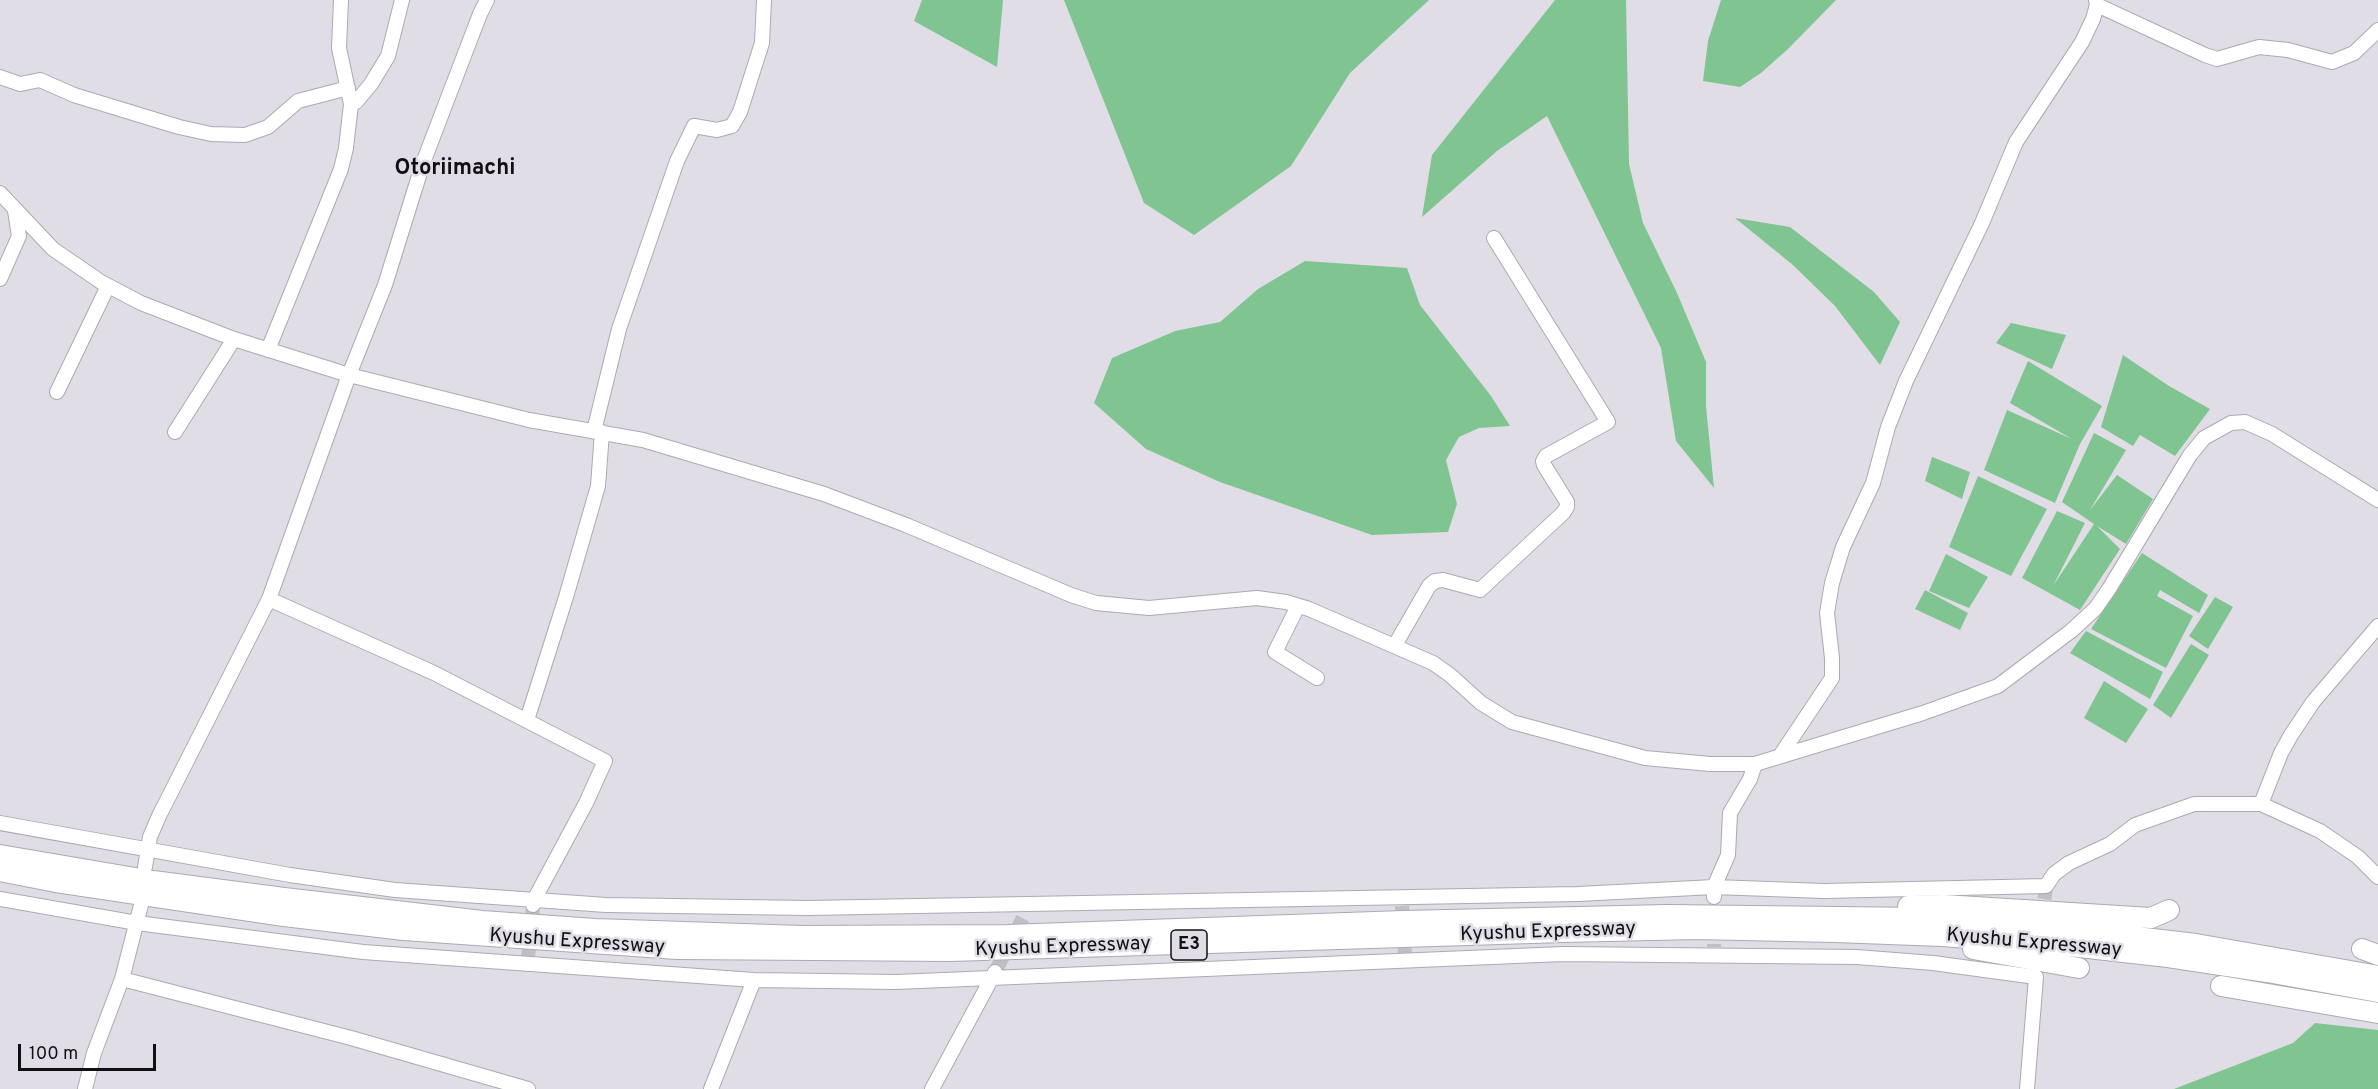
<!DOCTYPE html>
<html>
<head>
<meta charset="utf-8">
<style>
	body { margin:0 }
	#map { position:relative; width:2378px; height:1089px; overflow:hidden; background:#e0dde6; font-family:Overpass,sans-serif }
	canvas { display:block }
	.scale { position:absolute; left:18px; top:1044px; width:138px; height:27px; box-sizing:border-box; border:3px solid #100f12; border-top:0; padding-left:8px; font-size:18px; line-height:21px; white-space:nowrap; color:#100f12; -webkit-text-stroke:4px #e0dde6; paint-order:stroke }
</style>
</head>
<body>
<div id="map">
<canvas width="2378" height="1089"></canvas>
<div class="scale">100 m</div>
</div>
<script>
const c = document.querySelector('canvas').getContext('2d');
c.lineJoin = 'round';
function paint(path, color) { c.fillStyle = color; c.fill(path, 'evenodd'); }
const poly = rows => new Path2D(rows.map(r => 'M' + r).join(''));
function stroke(path, color, width, dash) { c.strokeStyle = color; c.lineWidth = width; c.lineCap = dash ? 'butt' : 'round'; c.setLineDash(dash || []); c.stroke(path); }
function drawText(font, color, halo, rows, align = 'center') {
  c.font = font + ' Overpass,sans-serif'; c.lineWidth = 5; c.setLineDash([]); c.textBaseline = 'middle'; c.strokeStyle = halo; c.fillStyle = color; for (const [text, x, y, turn = 0] of rows) {
    c.save(); c.translate(x, y); c.rotate((+turn || 0) * Math.PI / 180); c.textAlign = isNaN(turn) ? turn : align; if (halo) c.strokeText(text, 0, 0); c.fillText(text, 0, 0); c.restore();
  }
}
paint(poly([
	[922,0,1003,0,997,67,914,21],
	[1064,0,1429,0,1350,73,1291,166,1194,235,1144,203],
	[1555,0,1626,0,1629,164,1643,223,1677,293,1706,362,1706,406,1714,488,1676,441,1661,348,1547,116,1497,151,1422,217,1432,155],
	[1721,0,1836,0,1788,49,1761,73,1740,87,1703,81,1708,41],
	[1735,218,1790,227,1874,292,1900,322,1880,365,1835,306,1793,265],
	[1305,261,1407,268,1420,305,1491,396,1510,426,1479,428,1459,437,1446,460,1457,504,1448,532,1372,535,1220,482,1146,449,1094,403,1112,358,1175,331,1220,322,1258,289],
	[2011,323,2066,335,2052,369,1996,343],
	[2123,355,2169,386,2210,409,2175,456,2140,435,2133,446,2101,427],
	[2028,361,2102,406,2080,444,2055,503,1984,470,2007,410,2072,439,2010,403],
	[2094,433,2126,450,2090,510,2117,475,2153,499,2126,544,2097,526,2120,549,2080,610,2022,578,2057,511,2085,523,2053,586,2094,524,2062,502],
	[1932,457,1970,472,1962,499,1925,481],
	[1978,476,2047,509,2011,576,1949,547],
	[2142,553,2208,595,2199,613,2160,590,2157,596,2193,616,2166,668,2091,629],
	[1946,554,1988,577,1969,608,1929,591],
	[1925,590,1968,613,1960,630,1915,609],
	[2215,597,2233,607,2208,649,2189,636],
	[2086,631,2163,672,2150,699,2070,653],
	[2191,644,2209,655,2171,718,2153,705],
	[2104,681,2148,709,2126,743,2084,718],
	[2315,1023,2378,1030,2378,1089,2174,1089,2293,1043]
]), '#80c491');
stroke(poly([
	[1402,906,1405,954],
	[2042,920,2046,886],
	[1714,923,1714,947],
	[528,958,533,908],
	[997,968,1024,916]
]), '#c1bec6', 14, [14, 7]);
const minor = poly([
	[2097,5,2205,55,2217,59,2259,47,2288,50,2332,62,2354,53,2378,30],
	[0,77,20,84,40,80,74,95,179,127,211,134,245,135,268,127,298,101,348,88],
	[351,104,356,102,371,84,388,56,402,0],
	[0,193,53,249,101,282,141,303,234,339,349,375,529,420,643,440,824,494,906,525,1071,595,1096,603,1149,608,1257,598,1286,602,1309,609,1433,663,1450,675,1481,703,1512,722,1645,758,1710,764,1755,764,1923,713,1998,686,2071,631,2095,609,2109,589,2190,455,2204,438,2231,423,2245,422,2272,434,2378,500],
	[0,279,19,236,15,211],
	[268,350,341,169,346,148,351,104,339,48,341,0],
	[57,392,108,286],
	[594,431,619,329,677,161,694,126,717,130,732,126,740,112,762,43,764,0],
	[175,432,234,339],
	[269,599,434,673,605,761,586,803,534,900,533,905],
	[1298,606,1275,652,1317,678],
	[1395,645,1429,586,1435,581,1443,580,1480,590,1563,513,1567,507,1567,502,1544,465,1543,461,1546,456,1608,422,1494,238],
	[527,720,566,597,598,486,602,432],
	[1780,756,1832,678,1832,658,1827,613,1832,583,1843,547,1873,483,1888,427,1906,381,1982,223,2016,142,2082,42,2093,19,2097,5,2096,0],
	[2261,804,2281,753,2291,735,2313,702,2378,626],
	[0,823,290,875,395,890,606,905,808,908,1578,894,1714,887,1824,891,2046,886,2054,874,2069,863,2110,844,2135,825,2194,804,2261,804,2320,831,2358,857,2378,877],
	[145,867,150,837,159,816,269,599,349,375,385,285,423,163,480,14,487,0],
	[1714,897,1714,887,1728,855,1730,813,1750,779,1755,764],
	[0,899,137,923,363,952,754,980,896,982,1563,954,1857,957,1933,963,2036,977,2027,1089],
	[122,979,351,1038,528,1089],
	[85,1089,94,1053,122,979,141,905],
	[711,1089,754,980],
	[932,1089,995,972]
]);
const highway = poly([
	[0,855,153,881,284,898,482,921,595,929,802,936,1008,935,1403,921,1666,915,1924,918,2058,928,2196,944,2378,976],
	[0,871,56,882,284,916,404,930,677,949,951,951,1564,932,1696,929,1835,932,1942,936,2061,945,2168,957,2267,972,2378,992],
	[1908,906,1943,905,2151,918,2169,910],
	[1973,949,2079,968],
	[2362,949,2378,955],
	[2221,986,2378,1013]
]);
stroke(minor, '#ada9b3', 16);
stroke(highway, '#ada9b3', 22);
stroke(minor, '#fff', 14);
stroke(highway, '#fff', 20);
for (const [x, y, w] of [
	[1189,945,36]
]) { const box = new Path2D(); box.roundRect(x - w / 2, y - 15, w, 30, 4.5); c.fillStyle = '#e0dde6'; c.fill(box); stroke(box, '#100f12', 1.5); }
drawText('bold 18px', '#100f12', null, [
	["E3",1189,945]
]);
drawText('20px', '#100f12', '#e0dde6', [
	["Kyushu Expressway",1548,933,-2],
	["Kyushu Expressway",577,943,4],
	["Kyushu Expressway",2034,944,5],
	["Kyushu Expressway",1063,948,-2]
]);
drawText('bold 22px', '#100f12', '#e0dde6', [
	["Otoriimachi",455,170]
]);
</script>
</body>
</html>
